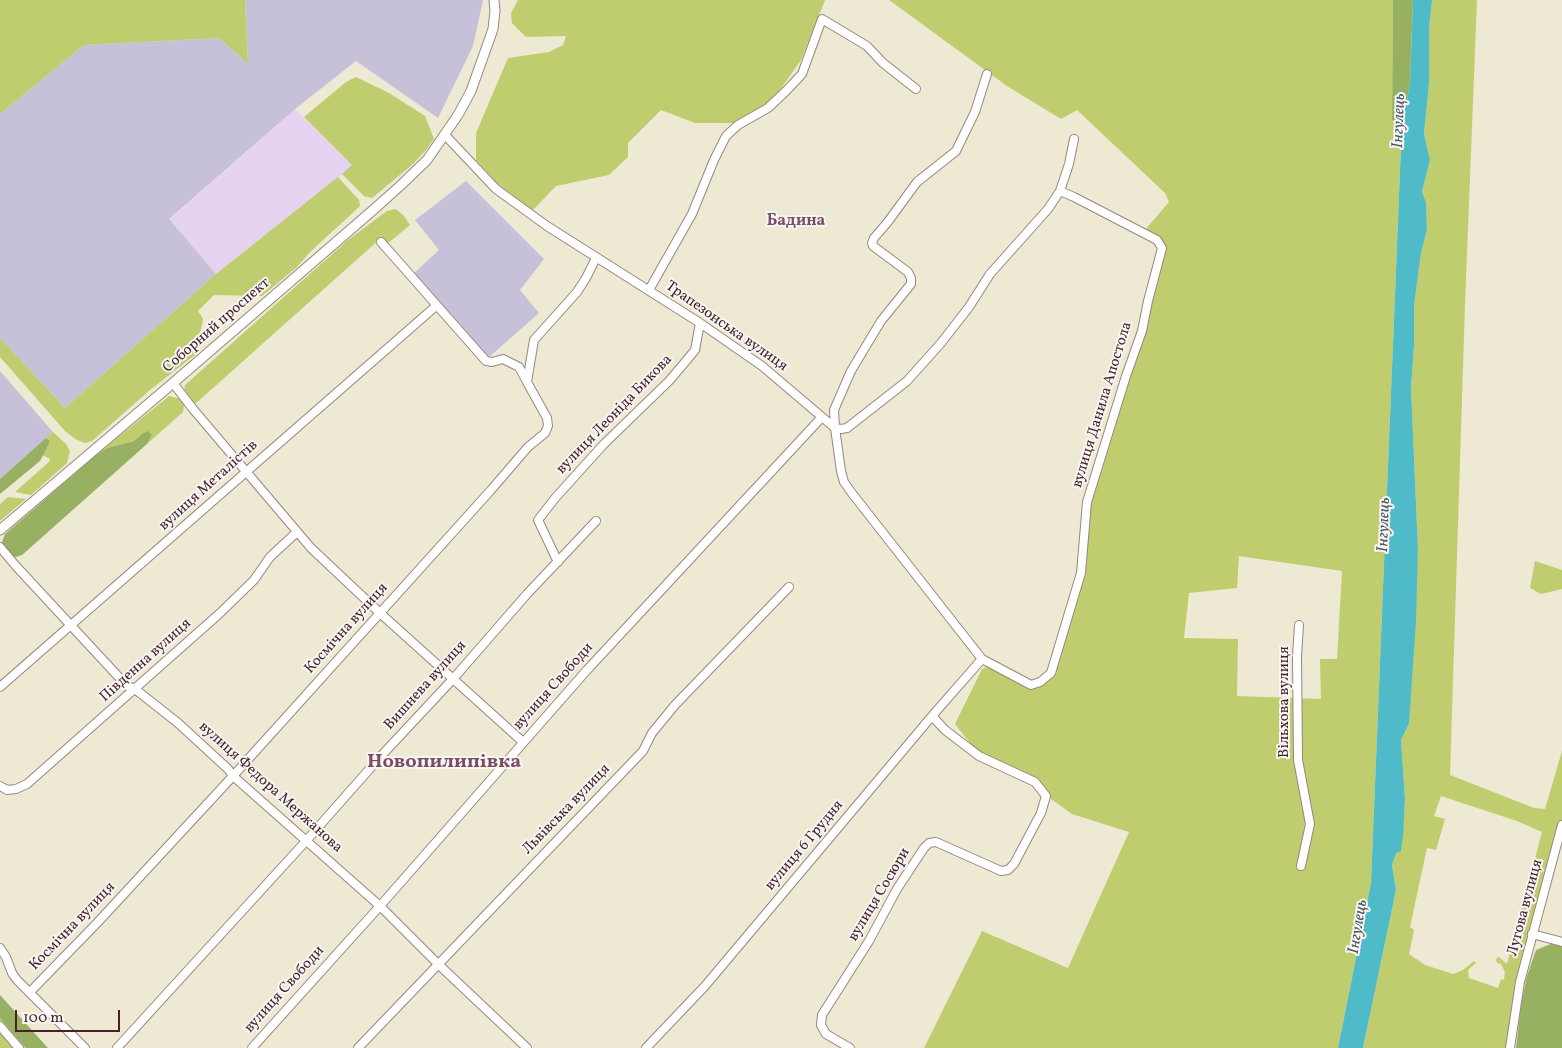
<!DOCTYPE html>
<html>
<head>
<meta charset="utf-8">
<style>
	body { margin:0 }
	#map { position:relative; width:1562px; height:1048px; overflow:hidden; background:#ede9d3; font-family:Vollkorn,serif }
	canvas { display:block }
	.scale { position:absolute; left:15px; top:1010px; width:105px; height:22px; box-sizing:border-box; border:2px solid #4a1f2b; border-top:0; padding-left:6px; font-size:15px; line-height:18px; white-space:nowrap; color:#4a1f2b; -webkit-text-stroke:4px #f6f6f2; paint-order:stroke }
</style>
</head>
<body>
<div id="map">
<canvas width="1562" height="1048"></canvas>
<div class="scale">100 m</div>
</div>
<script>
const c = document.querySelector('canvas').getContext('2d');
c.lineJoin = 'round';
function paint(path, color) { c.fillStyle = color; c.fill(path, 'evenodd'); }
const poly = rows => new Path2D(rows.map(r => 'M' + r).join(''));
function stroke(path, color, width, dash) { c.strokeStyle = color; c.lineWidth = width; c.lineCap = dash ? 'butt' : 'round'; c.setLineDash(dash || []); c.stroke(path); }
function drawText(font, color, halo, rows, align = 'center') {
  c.font = font + ' Vollkorn,serif'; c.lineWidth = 4; c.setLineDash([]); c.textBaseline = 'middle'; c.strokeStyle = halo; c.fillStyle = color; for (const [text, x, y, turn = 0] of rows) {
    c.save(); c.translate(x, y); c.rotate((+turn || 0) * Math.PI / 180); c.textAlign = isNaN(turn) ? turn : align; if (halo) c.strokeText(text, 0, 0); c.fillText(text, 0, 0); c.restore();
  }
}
paint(poly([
	[295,109,353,166,216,274,169,220]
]), '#e5d3f1');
paint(poly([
	[245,0,483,0,473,46,438,118,356,61,295,109,169,219,216,274,65,408,0,338,0,114,84,45,219,38,248,64],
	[466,181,544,259,520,290,539,313,488,358,413,274,439,250,415,220],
	[0,371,53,432,0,479]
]), '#c7c0d9');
paint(poly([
	[0,0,245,0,248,64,219,38,84,45,0,114],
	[518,0,825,0,801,60,780,90,756,113,733,123,695,123,661,110,628,143,628,157,609,175,556,186,533,210,498,184,476,160,476,133,508,58,549,52,563,45,566,36,526,37,512,23,511,13],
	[889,0,1393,0,1392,120,1402,123,1371,883,1338,1048,924,1048,982,931,1068,968,1129,832,1072,814,1051,799,1037,779,977,752,955,724,982,669,990,666,1030,687,1052,675,1084,575,1089,503,1100,476,1146,326,1164,248,1145,230,1169,202,1165,193,1077,110,1061,119,1007,86],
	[1239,556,1342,571,1337,659,1320,659,1321,699,1237,696,1238,639,1184,638,1189,593,1237,588],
	[1432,0,1477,0,1465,304,1450,775,1534,808,1545,809,1562,751,1562,821,1529,936,1508,1048,1363,1048,1396,890,1392,865,1396,852,1401,851,1405,800,1401,740,1409,724,1418,549,1411,388,1414,346,1414,306,1421,253,1427,230,1426,202,1422,192,1430,160,1424,134,1429,84,1429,30],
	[1441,796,1517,821,1542,832,1507,964,1499,957,1496,959,1497,963,1501,964,1505,972,1504,980,1501,979,1498,988,1469,978,1468,970,1476,963,1474,961,1463,970,1453,974,1425,965,1409,954,1414,930,1410,927,1427,848,1436,850,1445,819,1434,816],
	[356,77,389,93,425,116,434,139,426,150,413,164,372,198,364,196,342,174,352,165,304,117,346,82],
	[338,177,359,200,360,206,309,253,297,267,262,296,214,295,198,311,203,319,196,354,150,390,92,441,85,443,75,439,65,431,0,357,0,338,65,408,216,274],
	[396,209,404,216,410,225,387,244,381,238,194,405,184,392,185,385,348,240,387,211],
	[169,396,181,399,184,406,183,412,147,444,152,435,142,434,134,441,107,448,95,456],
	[53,432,66,444,70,451,67,463,31,495,15,492,50,461,49,458,42,455,50,441,46,438],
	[8,497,26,499,0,521,0,504],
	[1535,561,1562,570,1562,589,1541,594,1530,588],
	[0,1018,26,1048,0,1048]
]), '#bfcd6f');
paint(poly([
	[1393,0,1413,0,1410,84,1402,123,1392,120],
	[148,431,152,435,147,444,22,555,16,557,11,555,2,542,5,534,95,456,107,448,134,441,142,434],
	[46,438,50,441,40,461,0,494,0,479],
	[1553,943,1562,946,1562,1048,1516,1048,1521,1005,1527,976,1536,950],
	[0,995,48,1048,26,1048,0,1018]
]), '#97b062');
paint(poly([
	[1413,0,1432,0,1429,30,1429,84,1424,134,1430,160,1422,192,1426,202,1427,230,1421,253,1414,306,1414,346,1411,388,1418,549,1416,620,1409,724,1401,740,1405,799,1403,836,1401,851,1396,853,1392,865,1396,890,1363,1048,1338,1048,1371,883,1402,123,1410,84]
]), '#4fbbc9');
const minor = poly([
	[987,74,975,112,956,151,917,182,887,223,874,238,872,243,873,246,908,272,911,278,911,284,881,321,851,371,834,410,835,428,841,429,847,428,907,381,941,343,969,307,990,274,1048,209,1060,191,1069,164,1074,139],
	[445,135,496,189,547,226,700,323,762,366,835,428,841,471,844,482,851,492,982,659,1031,685,1040,682,1051,673,1081,573,1087,502,1126,376,1142,331,1148,301,1162,248,1157,240,1074,197,1060,191],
	[381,242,486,361,492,362,503,359,519,367,527,382],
	[649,290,692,214,714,160,726,136,738,125,768,108,786,91,802,74,822,19,867,46,883,63,916,89],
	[173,383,193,409,311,548,380,613,523,742],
	[0,547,15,565,127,686,135,689,178,723,228,769,233,776,380,906,438,964,527,1048],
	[558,562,538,520,556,497,604,444,669,381,686,361,695,350,700,323],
	[1299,625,1297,656,1298,760,1310,824,1301,866],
	[0,687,436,306],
	[0,786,7,790,16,789,27,784,219,614,254,580,270,557,297,532],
	[1532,934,1562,942],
	[0,948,6,957,12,973,17,980,85,1048],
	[30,992,98,922,233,776,491,490,528,447,545,433,548,426,547,418,527,382,534,340,577,292,586,278,596,258],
	[0,1026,19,1048],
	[117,1048,306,841,381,756,453,679,527,594,596,521],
	[252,1048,380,906,587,670,822,417],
	[358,1048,643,751,652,733,675,705,789,587],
	[646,1048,705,986,932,716,982,659],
	[850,1048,826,1034,821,1025,822,1015,869,941,897,889,924,848,929,843,936,842,1001,871,1008,870,1014,864,1041,813,1046,796,1035,782,979,756,945,730,932,716],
	[1510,1048,1520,982,1562,825]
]);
const major = poly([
	[0,530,173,383,372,211,401,185,427,160,458,115,471,91,493,29,495,11,494,0]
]);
stroke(minor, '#9c847f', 10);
stroke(major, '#9c847f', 11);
stroke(minor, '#fff', 8);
stroke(major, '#fff', 9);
drawText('15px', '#4a1f2b', '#f6f6f2', [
	["Соборний проспект",217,326,-41],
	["Трапезонська вулиця",726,327,35],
	["вулиця Данила Апостола",1103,405,-73],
	["вулиця Леоніда Бикова",615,415,-46],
	["вулиця Металістів",209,486,-42],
	["Космічна вулиця",347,629,-48],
	["Південна вулиця",146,661,-42],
	["Вишнева вулиця",426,686,-48],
	["вулиця Свободи",554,687,-48],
	["Вільхова вулиця",1285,702,-90],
	["вулиця Федора Мержанова",270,788,42],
	["Львівська вулиця",567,810,-46],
	["вулиця 6 Грудня",805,846,-50],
	["вулиця Сосюри",880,895,-59],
	["Лугова вулиця",1526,908,-75],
	["Космічна вулиця",73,927,-46],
	["вулиця Свободи",285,990,-48]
]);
drawText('italic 16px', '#4c5662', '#f6f6f2', [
	["Інгулець",1400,121,-88],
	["Інгулець",1385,525,-88],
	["Інгулець",1359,927,-81]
]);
drawText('bold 16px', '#7c4c64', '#f6f6f2', [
	["Бадина",796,222]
]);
drawText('bold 20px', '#7c4c64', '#f6f6f2', [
	["Новопилипівка",444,763]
]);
</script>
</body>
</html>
